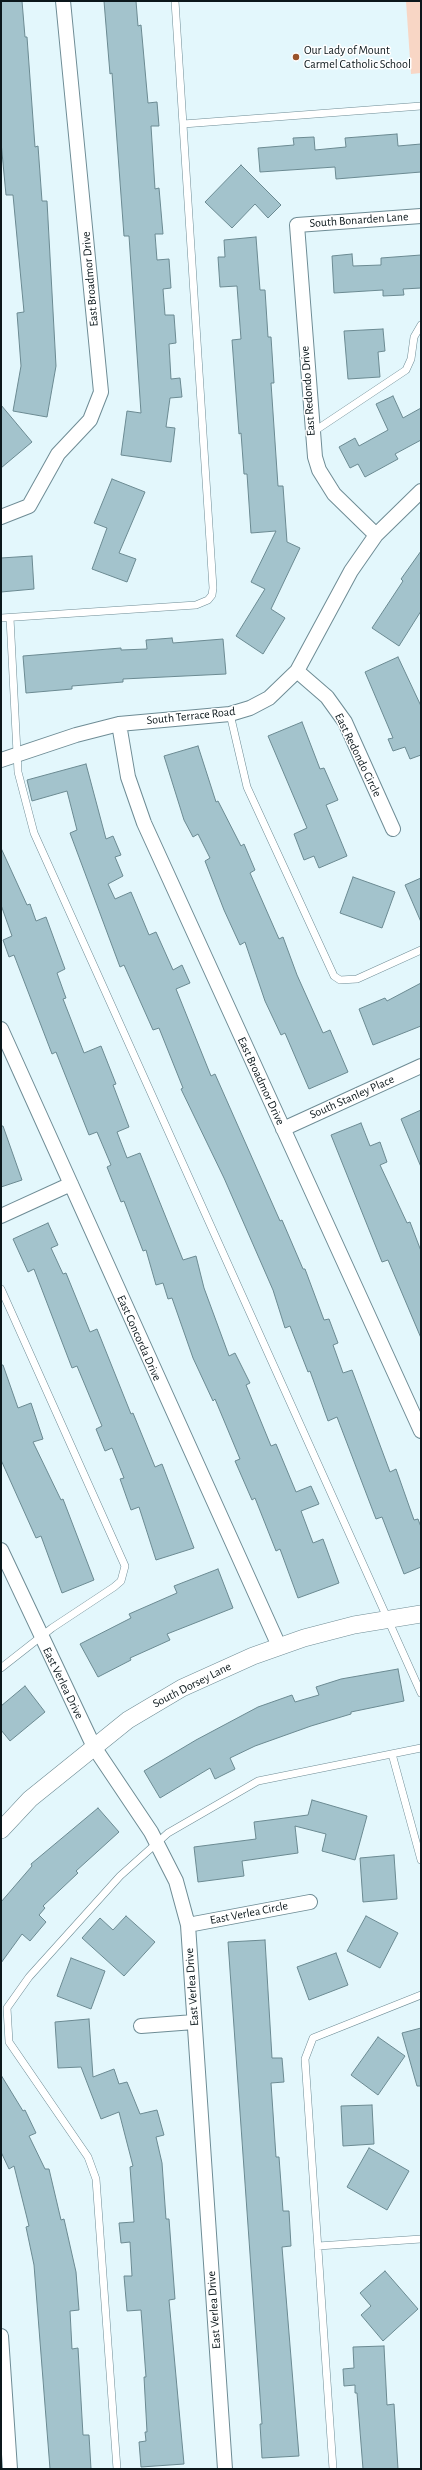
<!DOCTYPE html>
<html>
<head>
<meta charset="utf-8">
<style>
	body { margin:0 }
	#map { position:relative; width:422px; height:2470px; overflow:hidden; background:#e3f7fc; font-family:"Alegreya Sans",sans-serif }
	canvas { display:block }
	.frame { position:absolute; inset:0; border:2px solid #0b171b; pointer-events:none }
</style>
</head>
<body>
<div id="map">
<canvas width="422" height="2470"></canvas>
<div class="frame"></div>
</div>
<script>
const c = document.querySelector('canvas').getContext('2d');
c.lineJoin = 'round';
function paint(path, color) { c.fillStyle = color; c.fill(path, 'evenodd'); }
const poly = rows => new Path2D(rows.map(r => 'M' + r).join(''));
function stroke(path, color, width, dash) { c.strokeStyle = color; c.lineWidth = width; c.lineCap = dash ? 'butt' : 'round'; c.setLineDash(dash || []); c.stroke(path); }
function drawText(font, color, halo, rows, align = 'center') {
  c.font = font + ' "Alegreya Sans",sans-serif'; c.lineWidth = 3; c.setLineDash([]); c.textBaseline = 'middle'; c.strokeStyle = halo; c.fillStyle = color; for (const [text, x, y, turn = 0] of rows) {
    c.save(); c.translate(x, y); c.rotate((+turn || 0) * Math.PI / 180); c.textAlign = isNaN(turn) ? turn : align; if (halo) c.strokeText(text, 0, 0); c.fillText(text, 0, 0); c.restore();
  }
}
paint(poly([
	[406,1,421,1,421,73,411,74]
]), '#f8d6c5');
const building = poly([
	[1,1,22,1,25,37,27,37,35,147,38,146,42,201,47,201,56,366,47,417,13,411,21,366,17,313,24,312,13,195,6,195,1,142,1,1],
	[104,1,136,1,138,26,141,25,148,103,157,102,159,126,151,126,155,189,159,188,163,234,155,234,157,260,169,259,171,288,163,289,165,315,174,315,176,343,169,344,171,379,180,378,182,397,170,398,166,427,175,428,171,462,121,455,127,411,141,413,129,236,124,236,112,73,110,74,104,1],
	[397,134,398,146,421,144,421,172,336,179,335,167,260,172,258,148,294,145,293,138,314,137,315,150,346,147,345,138,397,134],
	[241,165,281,205,268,218,255,204,232,228,205,202,241,165],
	[256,237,260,290,265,290,268,337,271,337,274,383,271,383,278,486,283,486,287,542,300,548,271,609,285,618,263,654,236,636,265,589,251,582,276,531,251,533,247,474,244,474,241,433,239,434,232,340,241,339,237,286,220,287,218,257,225,257,224,240,256,237],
	[352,254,353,266,381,265,381,258,421,255,421,288,403,289,404,295,383,296,383,290,334,293,332,256,352,254],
	[383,329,385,351,378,352,380,377,348,379,344,331,383,329],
	[393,396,403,418,421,408,421,440,395,454,398,459,365,477,358,464,350,468,339,447,355,438,359,446,388,430,376,404,393,396],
	[1,405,32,442,1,468,1,405],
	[112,479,145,492,119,553,136,559,127,582,92,569,107,528,94,523,112,479],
	[421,551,421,611,399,646,372,628,403,581,401,579,421,551],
	[32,556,34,589,1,592,1,558,32,556],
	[172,638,173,643,223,639,226,674,123,679,123,682,72,686,72,689,26,693,23,656,121,648,121,650,147,649,146,640,172,638],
	[398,657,421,706,421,755,410,759,405,747,393,751,388,739,393,738,365,672,398,657],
	[302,722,320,769,324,768,338,800,326,805,347,856,319,868,314,856,304,860,294,834,307,828,268,736,302,722],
	[198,746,216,802,218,801,241,846,244,844,255,870,250,873,279,939,283,937,297,975,323,1033,330,1030,348,1072,309,1089,285,1033,281,1035,265,1001,245,942,240,945,224,910,205,861,210,858,198,834,193,837,184,820,164,756,198,746],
	[86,764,106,839,113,836,121,855,115,857,123,876,108,884,115,899,131,892,149,935,156,932,173,970,182,965,190,983,176,989,211,1076,215,1074,280,1221,282,1220,303,1269,305,1269,324,1320,329,1319,338,1343,333,1345,343,1373,352,1370,390,1472,396,1469,414,1520,418,1519,421,1527,421,1567,404,1574,382,1517,376,1519,337,1417,328,1421,310,1371,308,1372,290,1326,285,1328,273,1290,224,1178,181,1089,183,1088,159,1028,153,1030,124,965,120,967,70,833,77,830,67,791,32,801,27,780,86,764],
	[1,848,27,905,30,904,36,921,46,917,65,969,57,973,66,998,63,999,84,1053,101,1046,116,1084,113,1085,129,1127,117,1132,127,1158,140,1153,183,1260,196,1256,204,1288,229,1356,235,1353,250,1383,246,1385,271,1446,276,1444,296,1492,311,1486,319,1504,301,1511,313,1543,323,1539,339,1583,298,1598,280,1549,276,1551,255,1498,252,1500,235,1461,240,1459,215,1399,213,1401,193,1358,172,1298,168,1299,163,1283,156,1285,146,1250,143,1251,124,1201,121,1202,107,1167,111,1165,97,1132,89,1135,56,1052,52,1054,14,955,9,957,3,940,12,936,1,905,1,848],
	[353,877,395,892,382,928,340,913,353,877],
	[421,878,421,922,405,885,421,878],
	[421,983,421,1026,373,1045,359,1009,385,998,387,1001,421,983],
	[421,1110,421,1167,401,1119,421,1110],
	[361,1123,370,1146,380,1142,387,1162,380,1165,407,1223,410,1222,421,1251,421,1338,388,1260,382,1262,331,1135,361,1123],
	[1,1126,3,1126,22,1180,1,1187,1,1126],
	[48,1223,58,1245,51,1248,63,1274,66,1273,90,1332,97,1329,131,1414,133,1413,155,1467,162,1464,194,1548,156,1560,139,1507,131,1510,120,1479,124,1478,112,1448,105,1451,96,1429,102,1426,77,1366,72,1368,34,1269,28,1272,13,1239,48,1223],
	[1,1365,3,1365,18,1408,31,1403,43,1439,33,1442,61,1500,63,1499,94,1580,62,1593,41,1536,36,1538,1,1460,1,1365],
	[218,1569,233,1608,167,1634,170,1640,130,1658,131,1660,98,1677,80,1644,131,1618,129,1614,177,1593,174,1586,218,1569],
	[398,1669,404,1701,351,1712,351,1714,311,1726,255,1746,230,1758,235,1769,215,1779,210,1768,160,1798,144,1771,196,1740,258,1707,292,1695,295,1702,319,1695,316,1687,341,1679,398,1669],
	[25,1686,45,1712,10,1741,1,1730,1,1706,25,1686],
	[312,1800,367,1816,355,1860,322,1851,326,1834,295,1826,298,1853,242,1861,244,1876,198,1882,194,1847,256,1839,254,1822,308,1815,312,1800],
	[98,1808,119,1832,76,1871,78,1873,43,1906,45,1908,39,1915,46,1922,30,1941,22,1934,1,1963,1,1902,32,1866,31,1864,98,1808],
	[394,1855,397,1899,363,1902,360,1858,394,1855],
	[126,1916,155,1942,124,1976,82,1938,100,1918,113,1930,126,1916],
	[366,1916,398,1933,380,1968,347,1951,366,1916],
	[265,1940,272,2058,282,2058,284,2082,271,2083,276,2157,279,2157,283,2211,289,2211,291,2246,282,2247,299,2456,262,2458,260,2424,262,2424,228,1942,265,1940],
	[336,1953,348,1985,309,2000,297,1967,336,1953],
	[71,1958,105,1971,91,2009,57,1996,71,1958],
	[89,2019,93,2077,114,2069,119,2084,127,2082,140,2114,157,2110,164,2135,156,2137,162,2163,166,2219,169,2219,175,2299,169,2300,184,2464,141,2467,139,2442,146,2441,145,2432,147,2432,144,2377,146,2377,141,2310,127,2311,124,2276,132,2276,130,2242,121,2243,119,2223,134,2222,130,2167,133,2166,119,2112,101,2119,81,2067,58,2068,55,2022,89,2019],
	[421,2028,421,2086,417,2086,402,2033,421,2028],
	[378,2037,405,2056,378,2095,351,2075,378,2037],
	[1,2075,23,2111,25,2110,36,2133,29,2136,45,2169,49,2169,61,2220,64,2219,76,2272,79,2310,70,2311,72,2349,78,2348,83,2435,89,2435,91,2469,50,2469,34,2265,26,2227,29,2226,14,2166,9,2169,1,2152,1,2075],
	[372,2105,374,2144,343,2146,341,2106,372,2105],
	[369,2148,409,2171,387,2210,347,2187,369,2148],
	[385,2271,418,2309,383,2341,361,2315,371,2306,360,2293,385,2271],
	[384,2346,387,2405,394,2404,398,2469,363,2469,357,2393,355,2393,355,2385,344,2386,343,2369,354,2368,353,2347,384,2346]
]);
paint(building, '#a3c3cc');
stroke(building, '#6b8a92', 1);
const service = poly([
	[183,124,421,106],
	[313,432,406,370,411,359,414,337,421,325],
	[1,618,196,605,208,600,212,595,213,588,175,1],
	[10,618,18,772,34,833,421,1693],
	[230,714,247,787,334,976,340,980,357,979,421,950],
	[1,1289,125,1566,121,1581,114,1587,52,1628,1,1668],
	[392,1754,421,1860],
	[318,2246,421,2239],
	[117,2469,96,2179,88,2157,9,2042,7,2008,29,1977,120,1876,168,1833,258,1781,421,1748],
	[333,2469,305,2059,313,2038,421,1995]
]);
const minor = poly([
	[1,517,29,506,58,454,90,420,101,392,63,1],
	[376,535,334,494,319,470,315,457,297,225,421,216],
	[297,671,327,697,345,722,393,829],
	[119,724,128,777,144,823,421,1431],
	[1,760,76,735,119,724,230,714,250,708,269,698,297,671,351,571,376,535,421,491],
	[1,1029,279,1646],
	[283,1129,421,1066],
	[1,1216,71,1184],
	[1,1550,94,1747,151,1832,176,1881,188,1925,225,2469],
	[188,1925,310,1902],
	[141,2026,194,2022],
	[1,2336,10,2469]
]);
const tertiary = poly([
	[1,1830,30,1799,128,1720,182,1688,253,1656,304,1638,354,1625,421,1614]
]);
stroke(service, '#6e8c95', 8);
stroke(minor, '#6e8c95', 16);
stroke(tertiary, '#6e8c95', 18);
stroke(service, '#fff', 7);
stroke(minor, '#fff', 14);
stroke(tertiary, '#fff', 17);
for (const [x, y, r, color] of [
	[296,57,4,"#99532b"]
]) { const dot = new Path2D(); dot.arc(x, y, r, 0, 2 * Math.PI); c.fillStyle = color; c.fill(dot); stroke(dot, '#fff', 1.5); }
drawText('12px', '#0b171b', '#fff', [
	["Our Lady of Mount",304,50],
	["Carmel Catholic School",304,64]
], 'left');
drawText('12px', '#0b171b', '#fff', [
	["South Bonarden Lane",359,220,-4],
	["East Broadmor Drive",90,279,-95],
	["East Redondo Drive",308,391,-94],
	["South Terrace Road",191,716,-6],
	["East Redondo Circle",358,755,64],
	["East Broadmor Drive",261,1081,65],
	["South Stanley Place",352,1097,-24],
	["East Concorda Drive",139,1338,66],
	["East Verlea Drive",63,1683,64],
	["South Dorsey Lane",192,1685,-27],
	["East Verlea Circle",249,1913,-11],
	["East Verlea Drive",192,1987,-94],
	["East Verlea Drive",214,2310,-94]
]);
</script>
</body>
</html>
